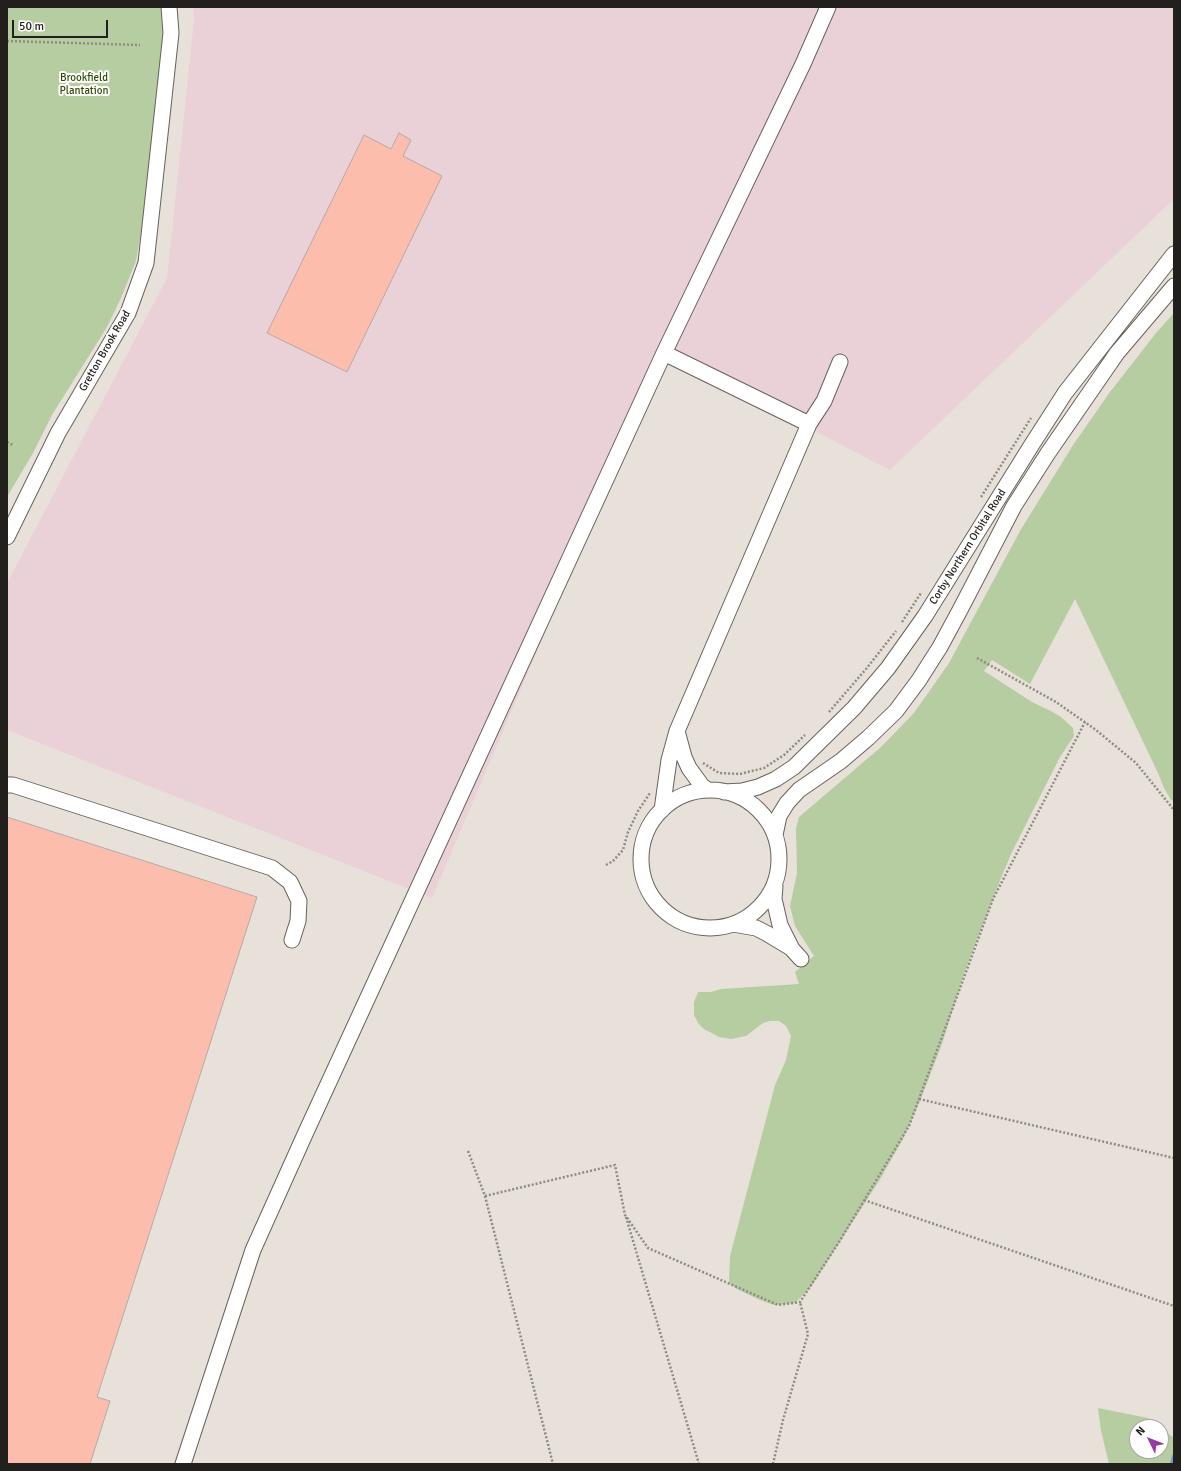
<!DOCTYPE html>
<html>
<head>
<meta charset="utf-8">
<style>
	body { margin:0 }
	#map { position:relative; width:1181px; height:1471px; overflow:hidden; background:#e8e1d9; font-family:Signika,sans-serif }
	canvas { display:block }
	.frame { position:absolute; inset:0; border:8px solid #22201d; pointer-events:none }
	.north { position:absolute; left:1129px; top:1419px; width:40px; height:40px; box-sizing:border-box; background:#fff; border:1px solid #a7a6a5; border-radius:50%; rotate:313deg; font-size:11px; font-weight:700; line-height:16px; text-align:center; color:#22201d }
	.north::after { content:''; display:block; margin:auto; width:14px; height:18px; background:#9539a3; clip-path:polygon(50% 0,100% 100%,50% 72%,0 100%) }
	.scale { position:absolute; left:12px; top:20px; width:96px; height:18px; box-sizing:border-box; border:2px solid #22201d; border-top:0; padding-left:5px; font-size:12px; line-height:14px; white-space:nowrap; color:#22201d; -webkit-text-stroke:3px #fff; paint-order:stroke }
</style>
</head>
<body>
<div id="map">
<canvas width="1181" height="1471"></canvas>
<div class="frame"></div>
<div class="north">N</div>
<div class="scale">50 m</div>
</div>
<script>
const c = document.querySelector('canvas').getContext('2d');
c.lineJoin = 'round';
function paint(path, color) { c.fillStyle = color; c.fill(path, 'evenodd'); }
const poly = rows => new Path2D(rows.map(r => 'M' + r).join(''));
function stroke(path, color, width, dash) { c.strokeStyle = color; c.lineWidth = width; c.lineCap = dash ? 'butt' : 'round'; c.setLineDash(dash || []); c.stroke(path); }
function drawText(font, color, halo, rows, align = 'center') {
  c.font = font + ' Signika,sans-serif'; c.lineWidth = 4; c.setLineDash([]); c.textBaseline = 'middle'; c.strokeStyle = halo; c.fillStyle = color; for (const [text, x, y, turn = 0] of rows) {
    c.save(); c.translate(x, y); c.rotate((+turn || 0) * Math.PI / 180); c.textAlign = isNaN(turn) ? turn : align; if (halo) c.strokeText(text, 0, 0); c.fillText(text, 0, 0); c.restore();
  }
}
paint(poly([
	[193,7,1174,7,1174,199,890,470,664,353,432,898,7,730,7,583,167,278,194,20]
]), '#ead1d8');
paint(poly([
	[7,7,165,7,166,29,151,177,136,261,121,298,107,327,52,415,33,453,7,497],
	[1174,313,1174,801,1171,800,1164,788,1158,773,1075,599,1030,684,992,660,984,671,1032,702,1051,711,1061,717,1073,728,1074,736,1060,757,1012,852,1001,878,964,974,942,1044,920,1101,903,1139,879,1181,811,1287,795,1303,774,1305,760,1300,737,1289,729,1283,730,1256,775,1085,786,1060,791,1036,786,1026,779,1021,770,1021,763,1023,746,1036,731,1039,719,1037,704,1029,698,1023,694,1015,694,1002,698,992,711,992,721,989,799,984,795,972,814,956,795,926,790,906,797,873,796,828,799,817,881,747,913,714,926,696,949,663,1020,531,1073,445,1110,392,1156,333],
	[1098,1408,1148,1418,1160,1427,1137,1427,1137,1451,1161,1451,1161,1428,1174,1438,1174,1464,1109,1464,1101,1431]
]), '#b6cda1');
stroke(poly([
	[1172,1464,1174,1456]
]), '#6d9cd3', 4);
const building = poly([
	[399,133,411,140,403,156,442,176,347,372,267,333,364,135,391,149,399,133],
	[7,817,257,897,97,1397,110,1401,90,1464,7,1464,7,817]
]);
paint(building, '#fcbdad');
stroke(building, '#b4aaa7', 1);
const minor = poly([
	[664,353,809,424],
	[7,537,58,433,128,313,146,263,171,33,169,7],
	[677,731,684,757,689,768,702,786,708,790],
	[7,785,13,785,272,868,290,882,299,901,298,921,292,940],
	'641 859a69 69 0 1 1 138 0a69 69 0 1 1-138 0Z',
	[724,792,742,791,758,787,776,779,794,767,854,708,888,668,925,616,1031,446,1065,393,1174,254],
	[662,810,669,760,677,731,809,424,824,401,840,362],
	[775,835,779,816,787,803,799,790,841,761,868,738,896,711,919,680,940,647,960,610,1014,506,1048,453,1117,353,1174,286],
	[775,886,774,899,780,925,792,949,801,959],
	[733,924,756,928,766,933,791,948],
	[183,1464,253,1250,306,1132,664,353,803,64,828,7]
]);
stroke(minor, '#68625b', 17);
stroke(poly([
	[7,41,140,45],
	[7,442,13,445],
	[981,497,1031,418],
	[902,622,921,593],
	[977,658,1056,702,1096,730,1136,763,1174,810],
	[829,712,866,669,896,631],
	[703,763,719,773,740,774,764,768,784,755,805,735],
	[606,865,613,861,623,850,628,832,638,811,650,793],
	[919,1099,1174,1158],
	[468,1151,485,1196,553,1464],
	[485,1196,615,1165,625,1215,648,1248,778,1305,800,1302,839,1242,909,1126,993,899,1085,722],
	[864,1200,1174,1306],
	[626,1217,699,1464],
	[773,1464,783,1420,808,1334,800,1302]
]), '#8f8a84', 2.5, [2, 2]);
stroke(minor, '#fff', 15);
drawText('11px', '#2f4c03', '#fff', [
	["Brookfield",84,78],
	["Plantation",84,91]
]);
drawText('11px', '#22201d', '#fff', [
	["Gretton Brook Road",105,351,-60],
	["Corby Northern Orbital Road",968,547,-58]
]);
</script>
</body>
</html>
